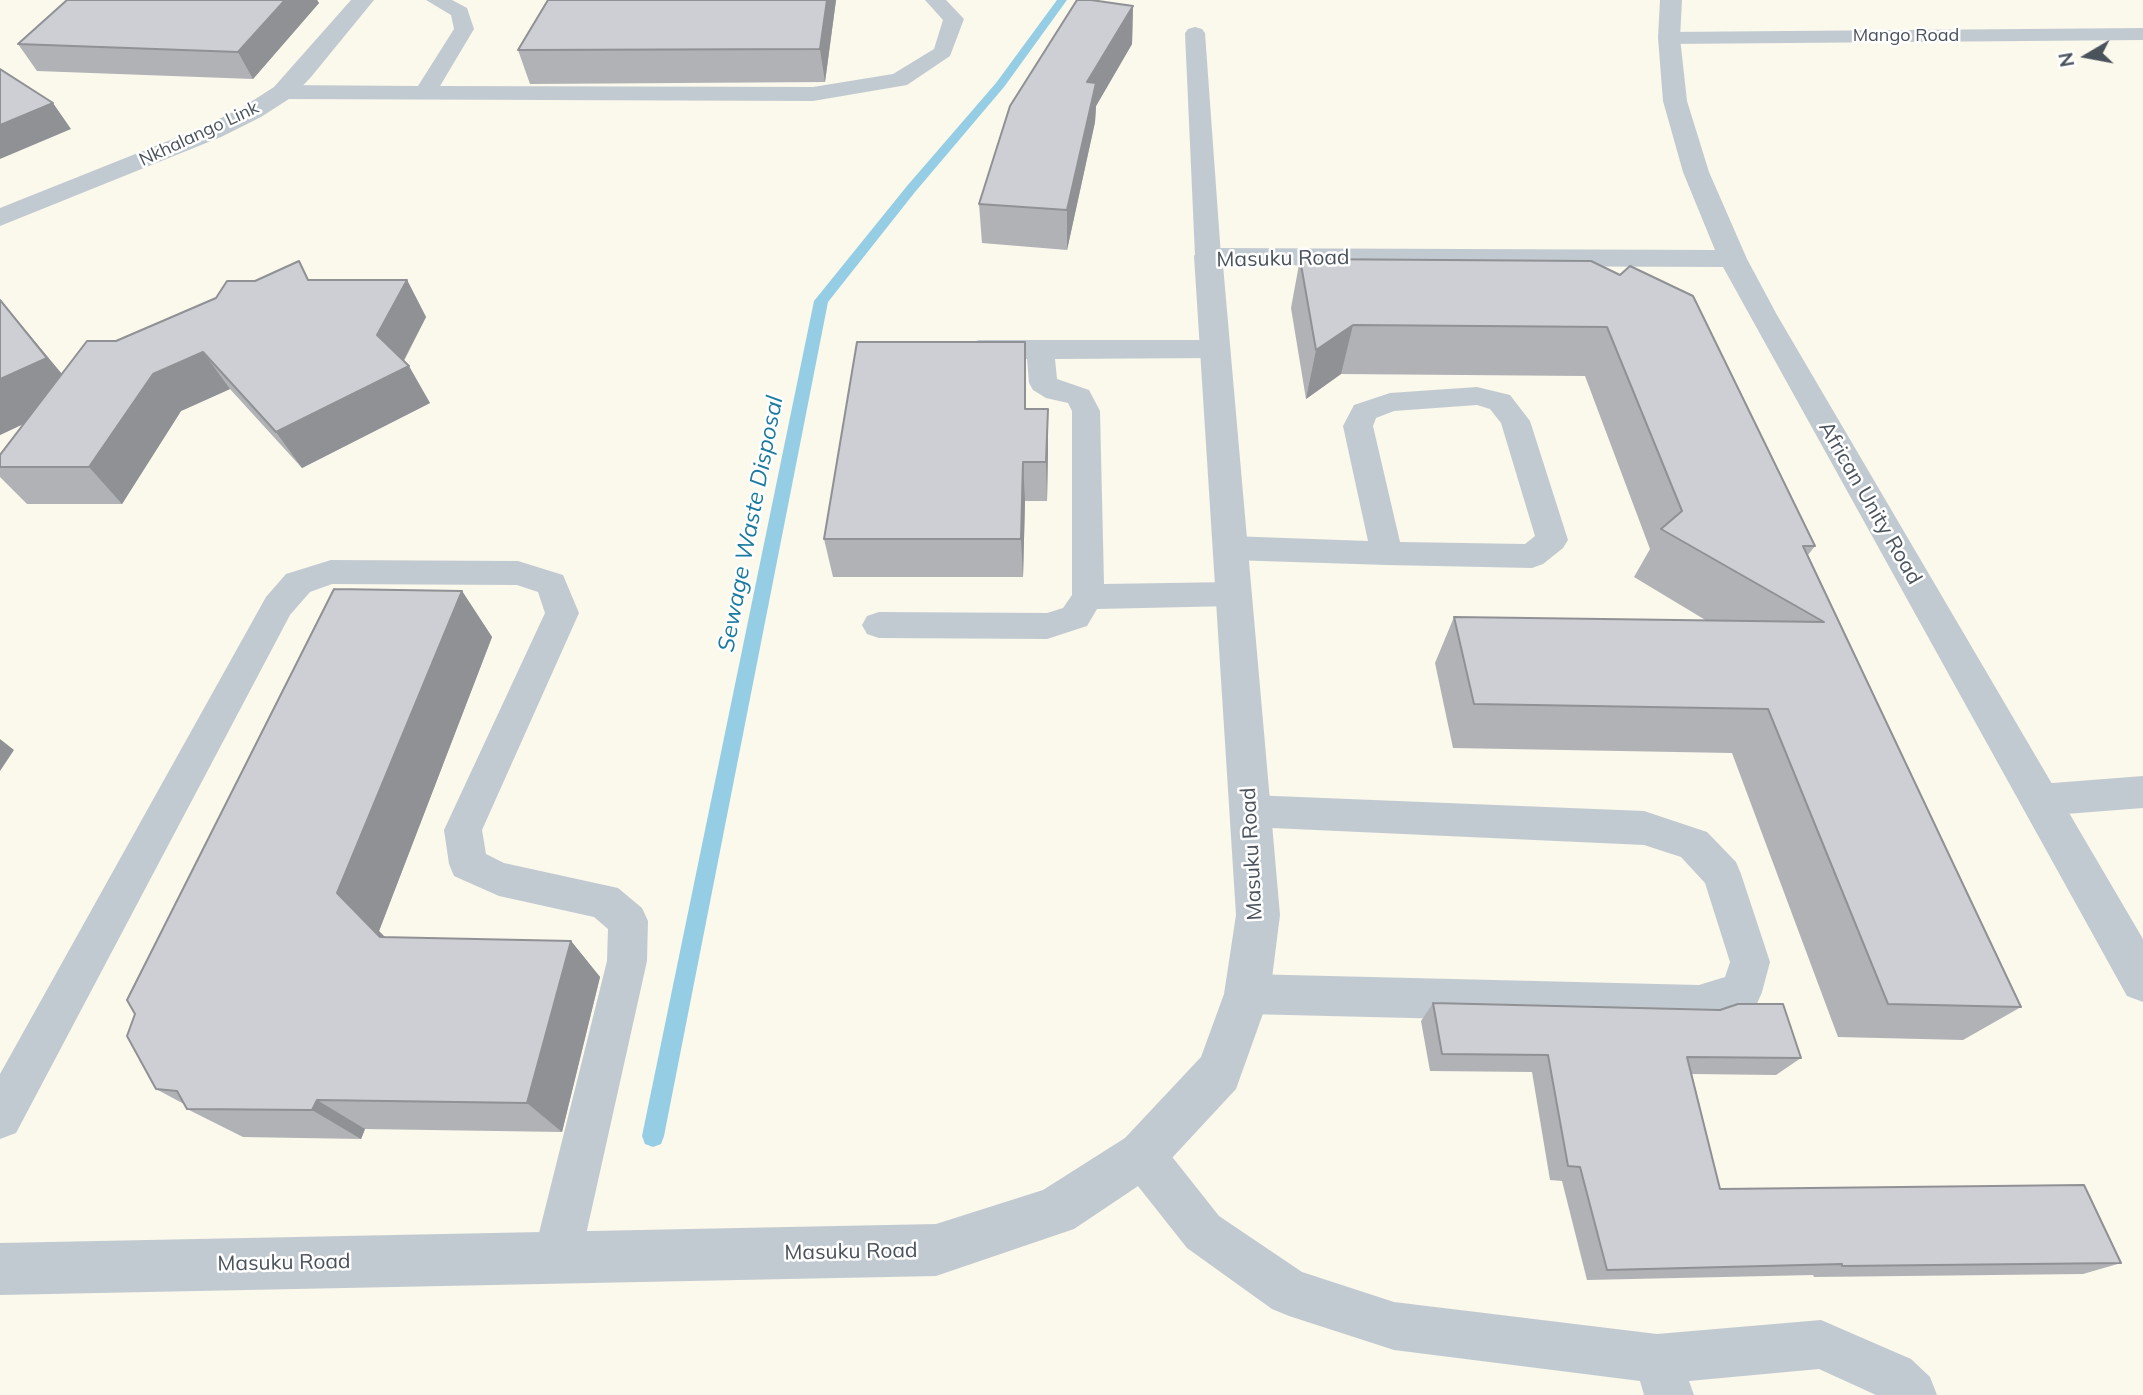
<!DOCTYPE html>
<html>
<head>
<meta charset="utf-8">
<style>
	body { margin:0 }
	#map { position:relative; width:2143px; height:1395px; overflow:hidden; background:#f3f1f1; font-family:Mulish,sans-serif }
	canvas { display:block }
	.north { position:absolute; left:2052px; top:21px; width:70px; height:70px; -webkit-text-stroke:5px #fff; paint-order:stroke; rotate:260deg; font-size:19px; font-weight:700; line-height:28px; text-align:center; color:#4a525c }
	.north::after { content:''; display:block; margin:auto; width:24px; height:32px; background:#4a525c; clip-path:polygon(50% 0,100% 100%,50% 72%,0 100%) }
</style>
</head>
<body>
<div id="map">
<canvas width="2143" height="1395"></canvas>
<div class="north">N</div>
</div>
<script>
const c = document.querySelector('canvas').getContext('2d');
c.lineJoin = 'round';
function paint(path, color) { c.fillStyle = color; c.fill(path, 'evenodd'); }
const poly = rows => new Path2D(rows.map(r => 'M' + r).join(''));
function stroke(path, color, width, dash) { c.strokeStyle = color; c.lineWidth = width; c.lineCap = dash ? 'butt' : 'round'; c.setLineDash(dash || []); c.stroke(path); }
function drawText(font, color, halo, rows, align = 'center') {
  c.font = font + ' Mulish,sans-serif'; c.lineWidth = 5; c.setLineDash([]); c.textBaseline = 'middle'; c.strokeStyle = halo; c.fillStyle = color; for (const [text, x, y, turn = 0] of rows) {
    c.save(); c.translate(x, y); c.rotate((+turn || 0) * Math.PI / 180); c.textAlign = isNaN(turn) ? turn : align; if (halo) c.strokeText(text, 0, 0); c.fillText(text, 0, 0); c.restore();
  }
}
paint(poly([
	[0,0,2143,0,2143,1395,0,1395]
]), '#fbf8ec');
paint(poly([
	[1057,0,1067,0,1004,87,915,192,828,302,664,1136,661,1144,653,1147,645,1144,642,1136,814,301,907,186,996,83,1057,0]
]), '#95cee4');
paint(poly([
	[426,0,452,0,467,8,474,29,440,86,813,87,893,74,934,49,943,20,925,0,946,0,964,19,950,56,907,85,813,101,283,99,275,97,272,92,275,87,283,85,418,86,454,29,451,15,426,0],
	[1195,27,1202,29,1205,33,1221,256,1217,261,1208,264,1199,261,1195,256,1185,33,1188,29,1195,27],
	[2143,28,2143,40,1669,44,1662,42,1659,38,1662,34,1669,32,2143,28],
	[979,340,1215,340,1225,343,1229,349,1225,355,1215,358,1055,359,1057,379,1089,390,1100,411,1104,584,1234,582,1246,585,1250,594,1246,603,1234,606,1097,609,1087,626,1047,639,879,638,867,634,862,625,867,616,879,612,1047,613,1063,608,1072,595,1072,411,1068,403,1046,398,1033,390,1029,383,1027,359,969,355,965,349,969,343,979,340],
	[1477,387,1510,395,1530,421,1568,540,1563,548,1543,564,1532,568,1387,565,1230,560,1219,556,1214,548,1219,540,1230,536,1368,541,1343,426,1354,405,1390,393,1477,387],
	[1477,405,1490,409,1501,423,1535,536,1525,544,1400,542,1373,426,1376,418,1394,411,1477,405],
	[331,560,518,561,563,575,579,613,482,830,486,854,504,863,618,888,642,908,648,921,647,961,581,1257,574,1274,557,1281,540,1274,533,1257,607,961,608,929,594,917,499,896,454,876,449,864,444,830,545,613,538,592,517,585,332,584,310,592,290,615,16,1133,0,1139,0,1074,266,597,286,574,331,560],
	[2143,776,2143,808,2040,816,2027,811,2021,800,2027,789,2040,784,2143,776],
	[1250,795,1644,811,1707,832,1736,862,1741,874,1770,962,1762,992,1756,1006,1699,1025,1247,1014,1232,1008,1226,994,1232,980,1247,974,1699,985,1725,977,1730,962,1705,883,1681,857,1644,845,1250,827,1237,822,1231,811,1237,800,1250,795],
	[1142,1133,1158,1139,1219,1216,1302,1272,1394,1302,1657,1334,1821,1320,1911,1359,1930,1377,1937,1395,1876,1395,1819,1369,1689,1381,1694,1395,1644,1395,1640,1381,1394,1350,1289,1316,1272,1309,1187,1248,1126,1171,1120,1155,1126,1139,1142,1133]
]), '#c2cad1');
paint(poly([
	[351,0,374,0,311,77,292,97,261,117,221,137,0,226,0,208,203,127,243,107,274,87,351,0],
	[1660,0,1682,0,1680,38,1687,101,1709,172,1747,259,1777,315,2143,939,2143,1002,2127,996,1723,267,1223,265,1280,915,1270,994,1236,1089,1159,1172,1074,1229,936,1276,0,1295,0,1243,936,1224,1043,1190,1125,1138,1201,1057,1224,994,1236,915,1194,256,1198,250,1208,248,1715,250,1683,172,1663,101,1658,38,1660,0]
]), '#c2cad1');
paint(poly([
	[67,0,317,0,319,3,253,79,37,71,18,44],
	[548,0,836,0,825,82,530,84,518,50],
	[1133,6,1132,44,1096,106,1095,122,1067,250,982,243,979,204],
	[1300,259,1591,261,1815,546,1808,555,2021,1007,1963,1040,1838,1037,1732,753,1453,748,1435,663,1454,617,1707,621,1634,577,1650,549,1585,376,1341,374,1306,399,1291,308],
	[311,280,407,280,426,317,404,361,430,403,302,468,230,389,181,411,122,504,27,504,0,477,0,455,23,424,0,435,0,300,62,374,116,341],
	[1025,342,1026,409,1048,448,1047,501,1025,501,1023,577,833,577,824,539],
	[462,591,492,637,379,931,385,937,571,941,600,977,562,1132,365,1129,361,1139,243,1137,187,1109,184,1104,156,1089],
	[1433,1003,1801,1058,1776,1075,1692,1074,1720,1189,2121,1263,2083,1274,1814,1277,1813,1275,1587,1280,1562,1181,1550,1180,1532,1072,1430,1071,1421,1021]
]), '#b1b2b6');
paint(poly([
	[285,0,317,0,319,3,253,79,238,52],
	[827,0,836,0,825,82,820,49],
	[1133,6,1132,44,1096,106,1095,122,1067,250,1067,210,1087,82],
	[53,103,71,129,0,159,0,125],
	[407,280,426,317,398,371,409,366,430,403,302,468,276,432,377,335],
	[0,300,81,397,0,435],
	[1353,325,1341,374,1306,399,1316,350],
	[1025,342,1026,382,1026,448,1025,409],
	[203,352,230,389,181,411,122,504,89,467,153,374],
	[1048,409,1048,448,1047,501,1046,462],
	[1023,462,1025,501,1023,577,1021,539],
	[462,591,492,637,379,931,420,973,380,937,337,893],
	[0,739,14,750,0,771],
	[571,941,600,977,562,1132,527,1103],
	[317,1100,365,1129,361,1139,312,1110]
]), '#909194');
const building = poly([
	[67,0,285,0,238,52,18,44,67,0],
	[548,0,827,0,820,49,518,50,548,0],
	[1077,0,1091,0,1133,6,1087,82,1096,83,1067,210,979,204,1010,106,1077,0],
	[0,69,53,103,0,125,0,69],
	[1300,259,1591,261,1620,275,1630,266,1693,296,1815,546,1803,546,2021,1007,1888,1004,1768,709,1474,704,1454,617,1824,622,1661,529,1682,511,1607,327,1353,325,1316,350,1300,259],
	[299,261,308,280,407,280,377,335,409,366,276,432,203,352,153,374,89,467,0,467,0,455,87,341,116,341,216,298,227,281,255,281,299,261],
	[0,300,47,358,0,379,0,300],
	[857,342,1025,342,1025,409,1048,409,1046,462,1023,462,1021,539,824,539,857,342],
	[334,589,462,591,337,893,380,937,571,941,527,1103,317,1100,312,1110,187,1109,177,1091,156,1089,127,1036,135,1014,127,1000,334,589],
	[1433,1003,1720,1010,1738,1004,1783,1004,1801,1058,1687,1057,1720,1189,2084,1185,2121,1263,1842,1266,1842,1264,1607,1270,1580,1167,1568,1166,1548,1055,1442,1054,1433,1003]
]);
paint(building, '#cecfd4');
stroke(building, '#909194', 2);
drawText('18px', '#4a525c', '#fff', [
	["Mango Road",1906,36],
	["Nkhalango Link",199,134,-25]
]);
drawText('21px', '#4a525c', '#fff', [
	["Masuku Road",1283,259,-1],
	["African Unity Road",1870,503,60],
	["Masuku Road",1252,854,-93],
	["Masuku Road",851,1252,-1],
	["Masuku Road",284,1263,-1]
]);
drawText('italic 23px', '#1a7a9f', '#fff', [
	["Sewage Waste Disposal",751,524,-79]
]);
</script>
</body>
</html>
